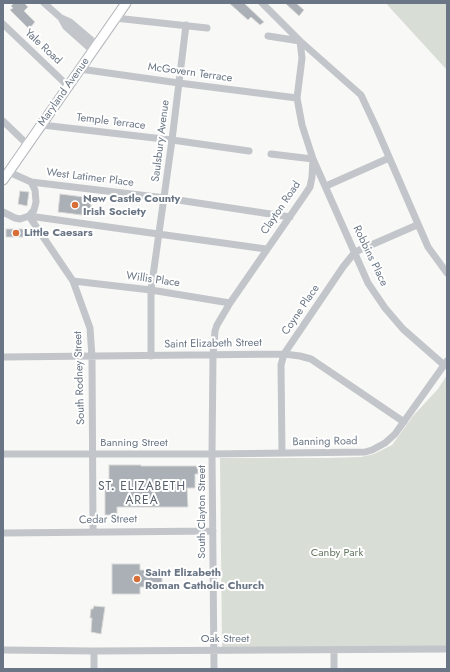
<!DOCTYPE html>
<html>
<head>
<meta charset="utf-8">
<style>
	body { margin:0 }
	#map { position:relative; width:450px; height:672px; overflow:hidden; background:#f8f8f6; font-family:Jost,sans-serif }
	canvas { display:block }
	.frame { position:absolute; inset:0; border:4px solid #6a7685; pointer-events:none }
</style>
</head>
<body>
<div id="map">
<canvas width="450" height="672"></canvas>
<div class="frame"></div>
</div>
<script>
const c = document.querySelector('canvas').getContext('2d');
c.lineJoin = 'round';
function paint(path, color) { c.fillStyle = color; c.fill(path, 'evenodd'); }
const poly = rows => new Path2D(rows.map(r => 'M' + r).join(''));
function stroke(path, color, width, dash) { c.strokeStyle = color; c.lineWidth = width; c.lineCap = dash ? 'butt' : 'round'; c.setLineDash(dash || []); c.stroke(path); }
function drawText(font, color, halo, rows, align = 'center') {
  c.font = font + ' Jost,sans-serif'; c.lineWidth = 4; c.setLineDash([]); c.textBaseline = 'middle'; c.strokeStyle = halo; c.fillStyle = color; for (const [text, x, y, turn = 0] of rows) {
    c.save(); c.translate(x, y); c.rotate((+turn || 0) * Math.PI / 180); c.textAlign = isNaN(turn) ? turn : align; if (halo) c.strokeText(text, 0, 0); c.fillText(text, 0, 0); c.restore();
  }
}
paint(poly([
	[386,3,447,3,447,70,391,9],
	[447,375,447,647,222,647,220,458,328,458,361,457,374,454,392,445,413,416,438,389]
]), '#d8ddd6');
const building = poly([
	[14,3,24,3,28,7,24,11,35,22,29,29,10,10,13,8,11,6,14,3],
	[229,3,244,3,264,22,260,25,251,17,248,20,229,3],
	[285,3,296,3,304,10,299,16,285,3],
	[20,191,29,192,27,206,18,204,20,191],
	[60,194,92,198,90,216,58,212,60,194],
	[6,229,25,229,25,237,6,237,6,229],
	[109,465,141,465,141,466,198,466,198,474,195,474,195,488,187,488,188,507,117,507,117,515,105,515,105,482,109,482,109,465],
	[112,564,140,564,140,570,162,570,162,587,140,587,140,594,112,594,112,564],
	[94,606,105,607,101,634,91,632,92,618,90,618,91,609,93,609,94,606]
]);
paint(building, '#aab0b6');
stroke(building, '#dadad8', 1);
const major = poly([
	[3,180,126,3]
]);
stroke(major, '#b4b7bc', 11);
stroke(poly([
	[44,3,61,18,66,27,93,51],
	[61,18,70,22,97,45],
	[115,18,207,28],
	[3,24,68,86],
	[268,36,300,41,361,95,376,127,428,247,447,273],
	[80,69,179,83,297,98],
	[3,121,28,145],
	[42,125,172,140,249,151],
	[271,154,313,159,368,283,385,308,403,329,444,365],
	[9,172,31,182,165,198,290,217],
	[326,186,389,158],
	[3,212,15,218,20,219,29,216,34,210,36,202,35,190,31,182],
	[29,216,73,281,90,328,92,357,93,531],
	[29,216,266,249],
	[73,281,151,290,230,303],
	[151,356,151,290,172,140,186,25],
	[3,357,284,354,300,356,311,359,404,422],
	[282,453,281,365,284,354,343,267,355,252,417,225],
	[3,454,212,454,365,452,372,450,385,443,395,434,447,361],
	[3,533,213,531],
	[3,650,94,651,447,649],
	[334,650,334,669],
	[94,651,94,669],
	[214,669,212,454,213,356,215,331,217,325,230,303,304,196,310,187,312,177,313,159,302,125,297,98,302,58,300,41,262,3]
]), '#c2c5c9', 7);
stroke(major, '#fff', 9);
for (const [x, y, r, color] of [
	[75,205,4,"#d86e37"],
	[16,233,4,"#d86e37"],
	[137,579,4,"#d86e37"]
]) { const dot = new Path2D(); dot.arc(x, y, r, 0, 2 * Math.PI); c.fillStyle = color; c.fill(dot); stroke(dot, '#fff', 1.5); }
drawText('11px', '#6a7685', '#fff', [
	["Yale Road",43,47,43],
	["McGovern Terrace",190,73,8],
	["Maryland Avenue",64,92,-55],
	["Temple Terrace",111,122,7],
	["Saulsbury Avenue",161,141,-83],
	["West Latimer Place",90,178,7],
	["Clayton Road",281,208,-56],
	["Robbins Place",370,256,64],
	["Willis Place",153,280,8],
	["Coyne Place",301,310,-56],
	["Saint Elizabeth Street",213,344,-1],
	["South Rodney Street",80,378,-92],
	["Banning Road",325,442,-1],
	["Banning Street",134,443],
	["South Clayton Street",202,512,-90],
	["Cedar Street",108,520,-1],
	["Oak Street",225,639]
]);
drawText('bold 11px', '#6a7685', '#fff', [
	["New Castle County",83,199],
	["Irish Society",83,212],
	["Little Caesars",24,233],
	["Saint Elizabeth",145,573],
	["Roman Catholic Church",145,586]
], 'left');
drawText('11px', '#667864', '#fff', [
	["Canby Park",337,553]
]);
c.letterSpacing = '1px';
drawText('12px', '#57606b', '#fff', [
	["ST. ELIZABETH",142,487],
	["AREA",142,501]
]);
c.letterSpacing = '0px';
</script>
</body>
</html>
